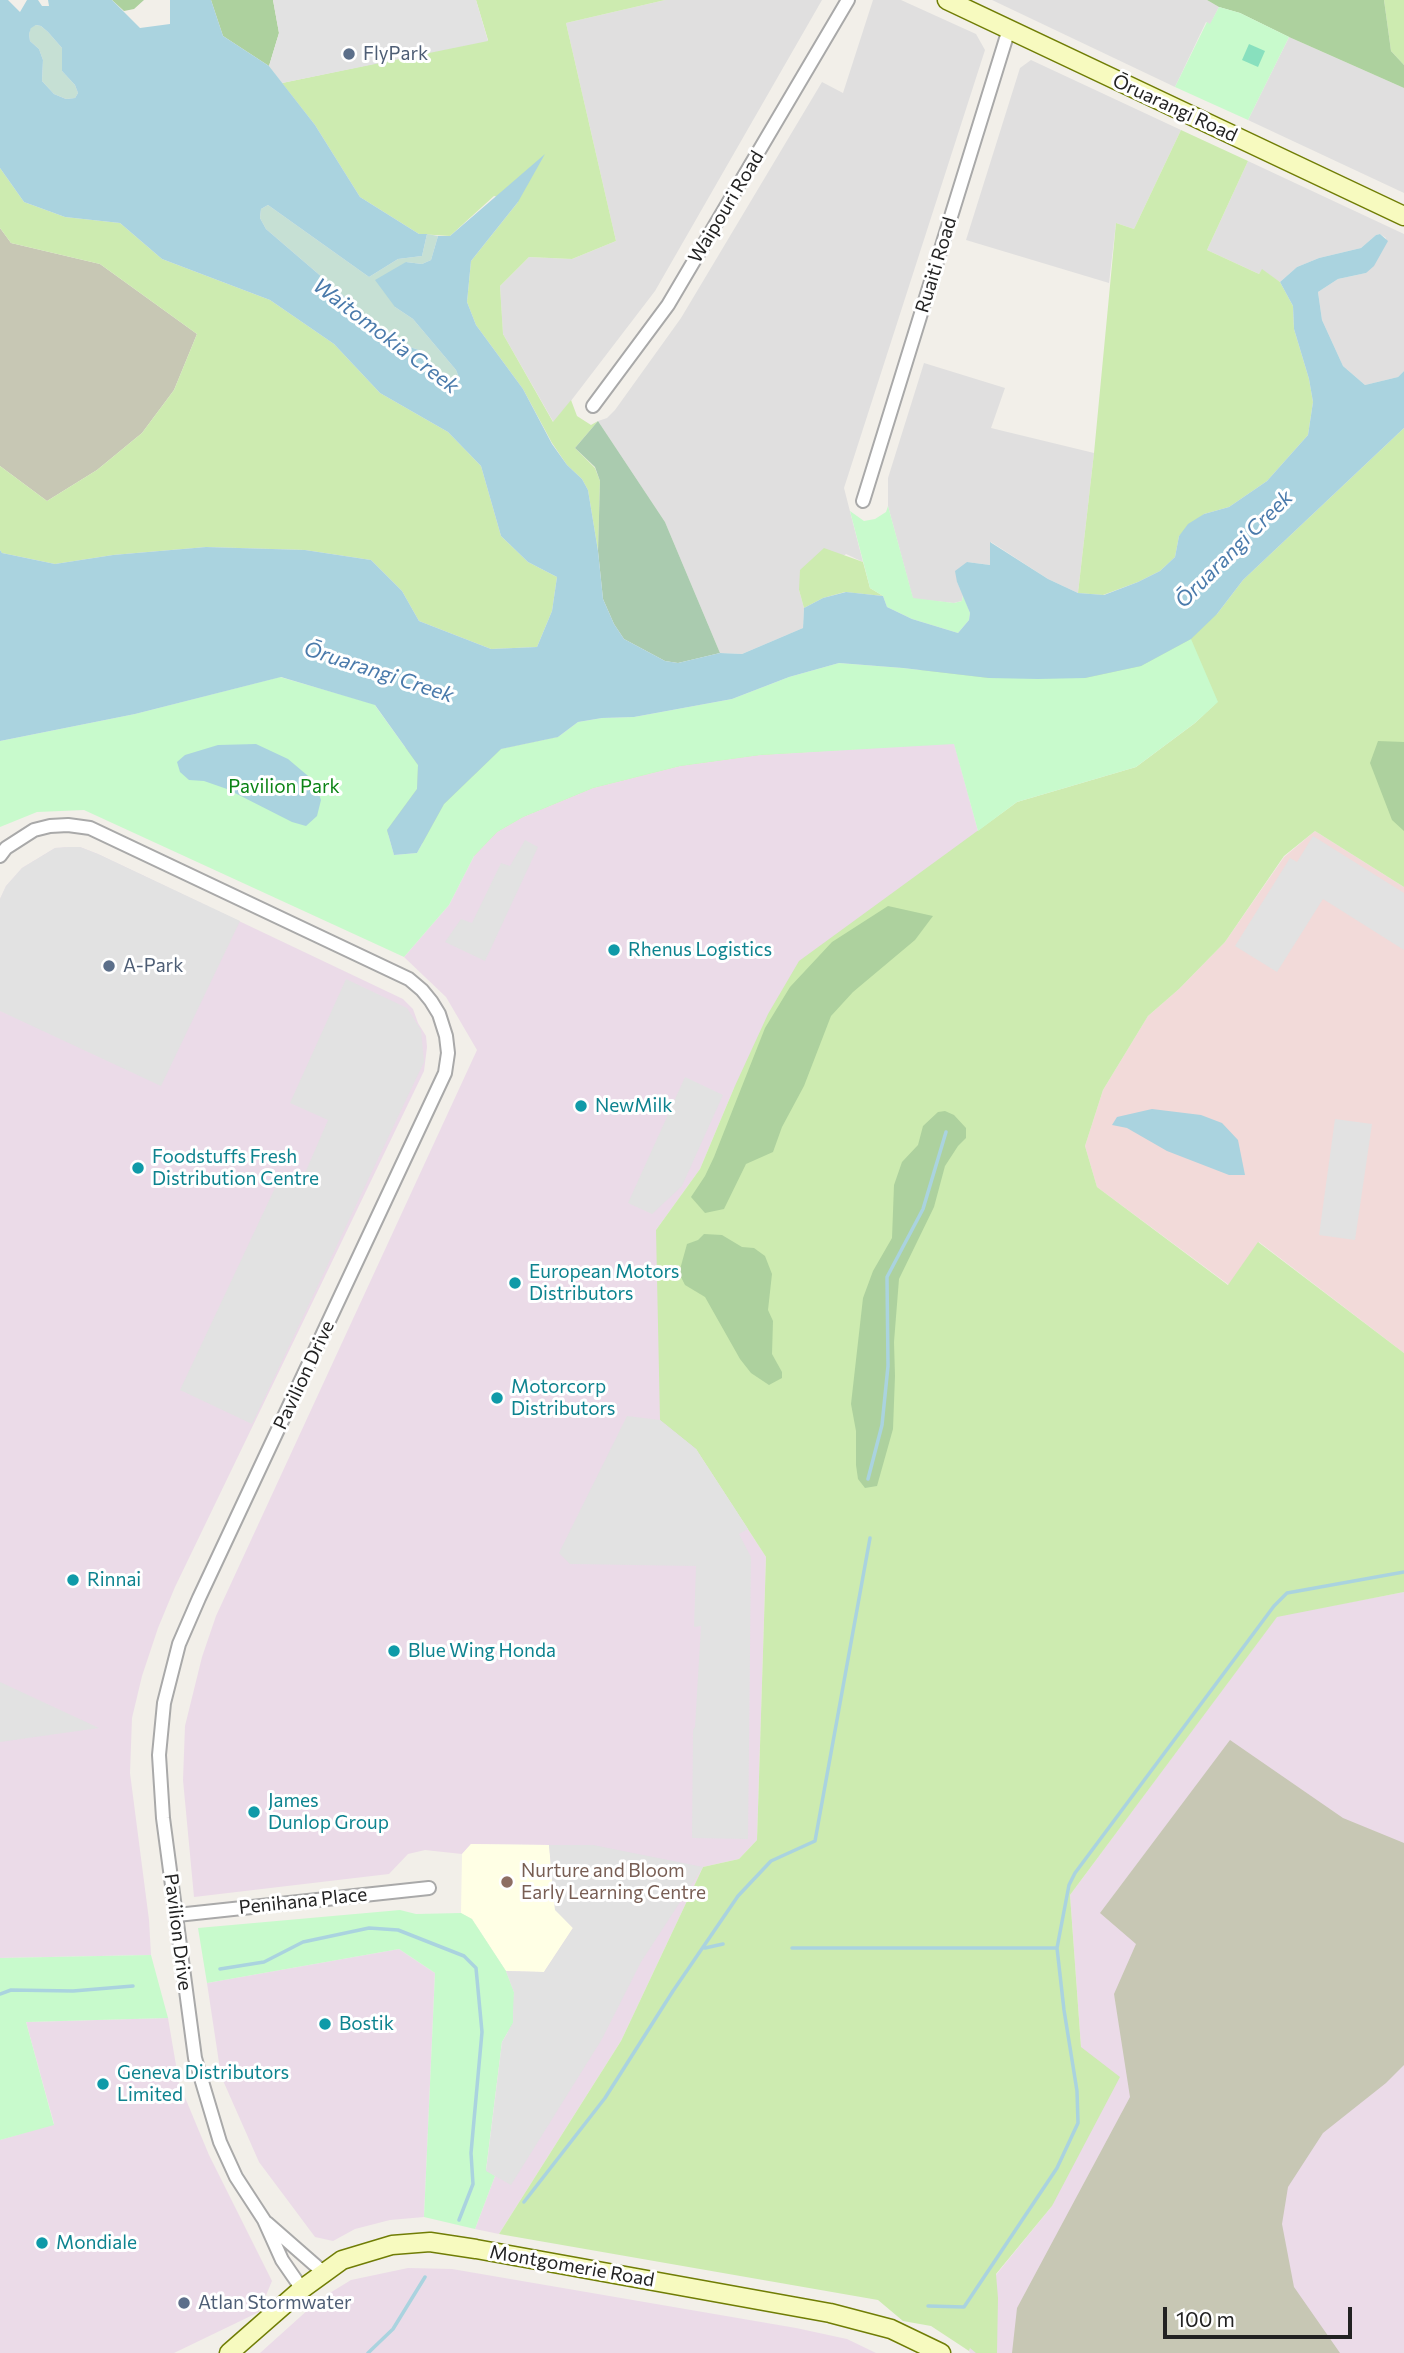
<!DOCTYPE html>
<html>
<head>
<meta charset="utf-8">
<style>
	body { margin:0 }
	#map { position:relative; width:1404px; height:2353px; overflow:hidden; background:#f2efe9; font-family:Commissioner,sans-serif }
	canvas { display:block }
	.scale { position:absolute; left:1163px; top:2307px; width:189px; height:32px; box-sizing:border-box; border:4px solid #222; border-top:0; padding-left:9px; font-size:21px; line-height:24px; white-space:nowrap; color:#222; -webkit-text-stroke:5px #fff; paint-order:stroke }
</style>
</head>
<body>
<div id="map">
<canvas width="1404" height="2353"></canvas>
<div class="scale">100 m</div>
</div>
<script>
const c = document.querySelector('canvas').getContext('2d');
c.lineJoin = 'round';
function paint(path, color) { c.fillStyle = color; c.fill(path, 'evenodd'); }
const poly = rows => new Path2D(rows.map(r => 'M' + r).join(''));
function stroke(path, color, width, dash) { c.strokeStyle = color; c.lineWidth = width; c.lineCap = dash ? 'butt' : 'round'; c.setLineDash(dash || []); c.stroke(path); }
function drawText(font, color, halo, rows, align = 'center') {
  c.font = font + ' Commissioner,sans-serif'; c.lineWidth = 6; c.setLineDash([]); c.textBaseline = 'middle'; c.strokeStyle = halo; c.fillStyle = color; for (const [text, x, y, turn = 0] of rows) {
    c.save(); c.translate(x, y); c.rotate((+turn || 0) * Math.PI / 180); c.textAlign = isNaN(turn) ? turn : align; if (halo) c.strokeText(text, 0, 0); c.fillText(text, 0, 0); c.restore();
  }
}
paint(poly([
	[665,0,822,0,655,291,554,423,503,334,500,286,529,257,572,259,616,241,566,23],
	[873,0,901,0,976,34,985,50,844,488,863,562,846,554,799,590,804,608,803,628,742,654,720,653,665,522,598,421,607,418,615,410,681,318,822,82,843,93],
	[992,0,1207,0,1219,7,1210,25,1206,22,1175,87],
	[1289,37,1404,88,1404,193,1248,120],
	[1031,60,1181,130,1134,229,1116,223,1109,283,966,240,1020,68],
	[1248,161,1404,234,1404,371,1398,377,1365,385,1343,366,1322,320,1318,292,1338,279,1366,273,1386,238,1380,234,1376,235,1361,248,1319,258,1297,267,1280,282,1262,270,1259,274,1207,250],
	[924,363,1005,388,991,428,1094,453,1078,593,1048,579,991,542,990,565,967,562,957,582,963,595,962,601,954,603,913,599,888,506,888,478]
]), '#e0dfdf');
paint(poly([
	[1315,831,1404,887,1404,1353,1259,1242,1229,1285,1097,1187,1085,1146,1103,1090,1148,1016,1179,989,1225,942,1284,857]
]), '#f2dad9');
paint(poly([
	[954,743,978,831,734,1088,700,1169,656,1230,696,1449,766,1557,757,1840,739,1859,703,1867,621,2041,499,2234,475,2229,495,2176,486,2171,514,1992,506,1971,544,1972,555,1910,549,1845,471,1844,462,1854,425,1850,408,1854,389,1874,194,1897,183,1780,185,1726,202,1657,216,1616,477,1050,446,997,404,957,449,905,474,856,497,832,523,817,593,788,680,766,760,755],
	[69,847,80,847,98,854,403,999,413,1009,418,1023,426,1036,427,1047,424,1071,175,1587,158,1628,142,1676,132,1718,130,1773,149,1920,151,1955,0,1958,0,899,6,886,22,868,55,848],
	[1404,1592,1404,2353,970,2353,969,2351,982,2292,1052,2206,1081,2047,1070,1895,1277,1616],
	[399,1949,435,1973,424,2217,390,2220,355,2229,333,2241,315,2237,259,2162,221,2076,207,1983],
	[168,2018,179,2083,209,2155,272,2281,259,2312,174,2353,0,2353,0,2140,54,2124,26,2022],
	[408,2268,452,2269,796,2328,847,2339,876,2353,260,2353,320,2299,351,2280]
]), '#ebdbe8');
paint(poly([
	[471,1844,549,1845,555,1909,573,1928,544,1972,506,1971,472,1919,461,1913,462,1854]
]), '#ffffe5');
paint(poly([
	[0,228,11,243,100,264,197,334,174,390,142,433,97,470,47,501,0,466],
	[1230,1740,1343,1818,1404,1843,1404,2065,1386,2083,1323,2133,1288,2187,1282,2224,1294,2287,1340,2353,1012,2353,1017,2308,1130,2097,1114,1994,1136,1944,1100,1913]
]), '#c7c7b4');
paint(poly([
	[476,0,665,0,566,23,616,241,572,259,529,257,500,286,503,334,553,422,571,400,577,416,591,425,598,421,575,448,595,468,600,481,598,551,588,490,582,479,567,465,552,443,523,389,476,325,467,302,471,261,518,202,494,196,450,236,419,234,360,197,315,125,282,83,488,40],
	[1384,0,1404,0,1404,65,1391,51],
	[1181,130,1248,161,1207,250,1259,274,1262,269,1280,282,1293,306,1294,329,1309,379,1313,402,1308,435,1267,481,1229,507,1204,514,1179,536,1175,557,1160,571,1138,582,1103,595,1078,593,1094,453,1116,223,1134,229],
	[0,168,24,202,65,217,120,223,162,259,270,300,334,344,380,393,448,432,481,466,501,536,528,562,557,577,552,611,537,647,491,649,419,621,402,591,371,560,305,550,206,547,113,555,55,564,2,553,0,550,0,466,47,501,97,470,142,433,174,390,197,334,100,264,11,243,0,228],
	[1404,428,1404,887,1315,831,1284,856,1225,942,1179,989,1148,1016,1103,1090,1085,1146,1097,1187,1228,1285,1258,1242,1404,1353,1404,1592,1277,1617,1070,1895,1081,2047,1120,2077,1052,2206,996,2274,998,2298,997,2353,976,2353,970,2348,969,2351,931,2326,903,2321,878,2300,499,2234,621,2041,703,1867,739,1859,757,1840,766,1557,696,1449,660,1420,656,1230,700,1169,734,1088,768,1014,799,961,1017,802,1136,767,1195,723,1215,704,954,743,760,755,680,766,593,788,523,817,497,832,474,856,0,741,501,749,558,737,1217,614,1243,580],
	[824,548,863,562,870,588,883,596,845,592,823,598,804,608,799,590,800,570]
]), '#cdebb0');
paint(poly([
	[112,0,144,0,134,9,124,11],
	[211,0,273,0,279,33,269,66,223,36],
	[1207,0,1384,0,1391,51,1404,65,1404,88,1289,37,1240,13,1219,7],
	[1378,741,1404,742,1404,831,1392,820,1370,763],
	[888,906,933,916,915,940,853,992,831,1016,804,1086,782,1127,773,1152,746,1164,724,1209,705,1213,691,1197,705,1176,714,1157,765,1028,790,987,832,942],
	[945,1111,954,1115,966,1128,966,1138,958,1146,945,1166,934,1207,899,1279,894,1342,895,1376,893,1429,877,1486,865,1488,858,1479,856,1465,856,1431,851,1404,863,1298,873,1271,892,1238,894,1185,902,1162,918,1145,923,1126,938,1112],
	[704,1234,722,1235,742,1247,754,1248,765,1256,772,1274,768,1310,773,1321,772,1354,782,1372,782,1378,769,1385,751,1373,740,1359,705,1297,685,1285,679,1273,687,1244,698,1240]
]), '#add19e');
paint(poly([
	[36,25,41,26,48,32,62,48,62,71,75,85,78,93,75,98,66,99,54,94,42,81,43,60,39,49,30,41,29,34,31,27],
	[268,205,369,277,398,259,422,256,427,234,438,236,431,260,422,264,406,262,395,307,413,319,456,370,460,380,441,376,430,368,419,350,391,341,351,302,266,229,260,218,261,209]
]), '#c6e0d4');
paint(poly([
	[598,421,665,522,720,653,678,663,665,661,624,639,614,624,603,599,598,551,600,481,595,467,575,448]
]), '#aacbaf');
paint(poly([
	[1219,7,1240,13,1289,37,1248,120,1175,87,1207,22,1210,24],
	[888,506,913,598,954,603,962,601,963,595,970,613,969,620,958,633,912,619,887,607,883,596,870,588,850,511,864,521,875,519,886,512],
	[1191,639,1218,702,1195,723,1136,767,1017,802,978,831,954,744,760,755,680,766,593,788,523,817,497,832,474,856,449,905,404,957,84,810,37,812,0,827,0,741,135,714,280,677,374,704,418,765,417,789,387,830,394,855,417,853,444,804,501,749,558,737,578,722,602,718,634,717,732,699,789,677,839,663,903,668,989,678,1085,678,1141,666],
	[400,1910,416,1914,461,1913,472,1919,506,1971,514,1992,513,2023,502,2042,486,2170,495,2176,475,2229,424,2217,435,1973,399,1949,207,1983,198,1928],
	[151,1955,168,2018,26,2022,54,2125,0,2140,0,1958]
]), '#c8facc');
paint(poly([
	[1249,44,1265,51,1258,67,1242,60]
]), '#88e0be');
paint(poly([
	[273,0,476,0,488,41,282,83,269,66,279,33],
	[1313,836,1404,893,1404,950,1323,899,1277,972,1235,946,1290,858,1297,862],
	[525,840,538,847,485,961,445,942,461,919,472,923,501,863,510,866],
	[69,847,80,847,98,854,240,921,161,1086,0,1011,0,899,6,886,22,868,55,848],
	[346,979,407,1008,421,1030,424,1062,252,1424,180,1390,282,1173,302,1180,328,1120,290,1103],
	[685,1077,723,1095,682,1186,652,1214,628,1203],
	[1335,1119,1372,1124,1355,1240,1319,1235],
	[627,1416,660,1420,696,1449,748,1529,739,1534,751,1557,748,1839,692,1838,693,1730,695,1727,701,1626,694,1627,696,1566,570,1564,559,1553],
	[0,1682,99,1728,0,1742],
	[549,1845,593,1845,703,1867,641,1962,602,2039,511,2185,486,2171,502,2042,513,2023,514,1992,506,1971,544,1972,573,1928,555,1910]
]), '#e2e2e2');
paint(poly([
	[0,0,8,0,20,12,27,0,38,0,42,6,49,6,48,0,112,0,140,28,170,24,170,0,211,0,223,36,269,66,315,125,360,197,419,234,427,234,422,256,398,259,369,277,268,205,261,209,260,218,266,229,351,302,391,341,419,350,430,368,441,376,460,380,456,370,413,319,395,307,375,280,406,262,422,264,431,260,438,236,450,236,545,154,518,202,471,261,467,302,476,325,523,389,552,444,567,465,582,479,588,490,598,551,603,599,614,624,624,639,665,661,678,663,720,653,742,654,803,628,804,608,823,598,846,592,883,596,887,607,912,619,958,633,969,620,970,613,957,582,955,571,967,562,990,565,990,542,1048,579,1078,593,1104,595,1138,582,1160,571,1175,557,1179,536,1188,524,1204,514,1229,507,1267,481,1308,435,1313,402,1309,379,1294,329,1293,306,1280,282,1297,267,1319,258,1361,248,1376,235,1380,234,1388,241,1374,266,1366,273,1338,279,1318,292,1322,320,1343,366,1365,385,1398,377,1404,371,1404,428,1243,580,1217,614,1191,639,1141,666,1085,678,1038,679,989,678,903,668,839,663,789,677,732,699,634,717,602,718,578,722,558,737,501,749,444,804,417,853,394,855,387,830,417,789,418,765,375,705,281,677,135,714,0,741,0,550,2,553,55,564,113,555,206,547,305,550,371,560,402,591,419,621,491,649,537,647,552,611,557,577,528,562,501,536,481,466,448,432,380,393,334,344,270,300,162,259,120,223,65,217,24,202,0,168],
	[36,25,41,26,48,32,62,48,62,71,75,85,78,93,75,98,66,99,54,94,42,81,43,60,39,49,30,41,29,34,31,28],
	[256,744,288,759,314,781,321,800,317,816,306,826,292,822,227,789,204,781,189,780,180,772,177,762,185,755,218,745],
	[1152,1109,1201,1115,1222,1123,1238,1140,1245,1175,1229,1175,1167,1151,1127,1128,1112,1125,1117,1117]
]), '#aad3df');
stroke(poly([
	[868,1479,882,1425,888,1366,887,1277,923,1209,946,1132],
	[705,1948,723,1944],
	[792,1948,1057,1948],
	[220,1969,264,1962,303,1942,369,1928,398,1930,464,1956,476,1968,482,2032,471,2153,473,2184,459,2220],
	[0,1994,11,1990,73,1991,133,1986],
	[524,2202,605,2098,673,1991,738,1896,771,1861,815,1841,870,1538],
	[928,2306,964,2307,1057,2168,1078,2123,1077,2091,1064,2010,1057,1948,1069,1885,1075,1873,1274,1606,1287,1593,1404,1572],
	[368,2353,393,2329,425,2277]
]), '#aad3df', 3.5);
const street = poly([
	[593,406,668,305,848,0],
	[863,501,1009,29],
	[0,856,6,848,34,830,50,826,68,825,90,828,409,979,422,990,431,1001,439,1014,446,1036,448,1053,445,1073,199,1598,179,1644,164,1703,159,1755,163,1818,195,2058,220,2142,236,2177,264,2220,282,2260,302,2289],
	[177,1915,429,1888],
	[267,2223,323,2272]
]);
const secondary = poly([
	[947,0,1404,216],
	[229,2353,302,2289,342,2260,392,2245,430,2242,476,2249,830,2313,891,2329,941,2353]
]);
stroke(street, '#a9a9a9', 16);
stroke(secondary, '#707d05', 21);
stroke(street, '#fff', 12);
stroke(secondary, '#f7fabf', 18);
for (const [x, y, r, color] of [
	[349,54,7,"#5c6f8a"],
	[614,950,7,"#0f9aa8"],
	[109,966,7,"#5c6f8a"],
	[581,1106,7,"#0f9aa8"],
	[138,1168,7,"#0f9aa8"],
	[515,1283,7,"#0f9aa8"],
	[497,1398,7,"#0f9aa8"],
	[73,1580,7,"#0f9aa8"],
	[394,1651,7,"#0f9aa8"],
	[254,1812,7,"#0f9aa8"],
	[507,1882,7,"#8d6e63"],
	[325,2024,7,"#0f9aa8"],
	[103,2084,7,"#0f9aa8"],
	[42,2243,7,"#0f9aa8"],
	[184,2303,7,"#5c6f8a"]
]) { const dot = new Path2D(); dot.arc(x, y, r, 0, 2 * Math.PI); c.fillStyle = color; c.fill(dot); stroke(dot, '#fff', 2.5); }
drawText('19px', '#4e5e75', '#fff', [
	["FlyPark",363,54],
	["A-Park",123,966],
	["Atlan Stormwater",198,2303]
], 'left');
drawText('19px', '#222', '#fff', [
	["Ōruarangi Road",1175,108,25],
	["Waipouri Road",726,207,-59],
	["Ruaiti Road",936,265,-73],
	["Pavilion Drive",304,1375,-65],
	["Penihana Place",303,1901,-6],
	["Pavilion Drive",178,1932,83],
	["Montgomerie Road",572,2266,10]
]);
drawText('19px', '#0c8416', '#fff', [
	["Pavilion Park",284,787]
]);
drawText('19px', '#0d838f', '#fff', [
	["Rhenus Logistics",628,950],
	["NewMilk",595,1106],
	["Foodstuffs Fresh",152,1157],
	["Distribution Centre",152,1179],
	["European Motors",529,1272],
	["Distributors",529,1294],
	["Motorcorp",511,1387],
	["Distributors",511,1409],
	["Rinnai",87,1580],
	["Blue Wing Honda",408,1651],
	["James",268,1801],
	["Dunlop Group",268,1823],
	["Bostik",339,2024],
	["Geneva Distributors",117,2073],
	["Limited",117,2095],
	["Mondiale",56,2243]
], 'left');
drawText('19px', '#785e54', '#fff', [
	["Nurture and Bloom",521,1871],
	["Early Learning Centre",521,1893]
], 'left');
drawText('italic 21px', '#4a7aab', '#fff', [
	["Waitomokia Creek",386,336,37],
	["Ōruarangi Creek",1234,549,-45],
	["Ōruarangi Creek",379,672,18]
]);
</script>
</body>
</html>
